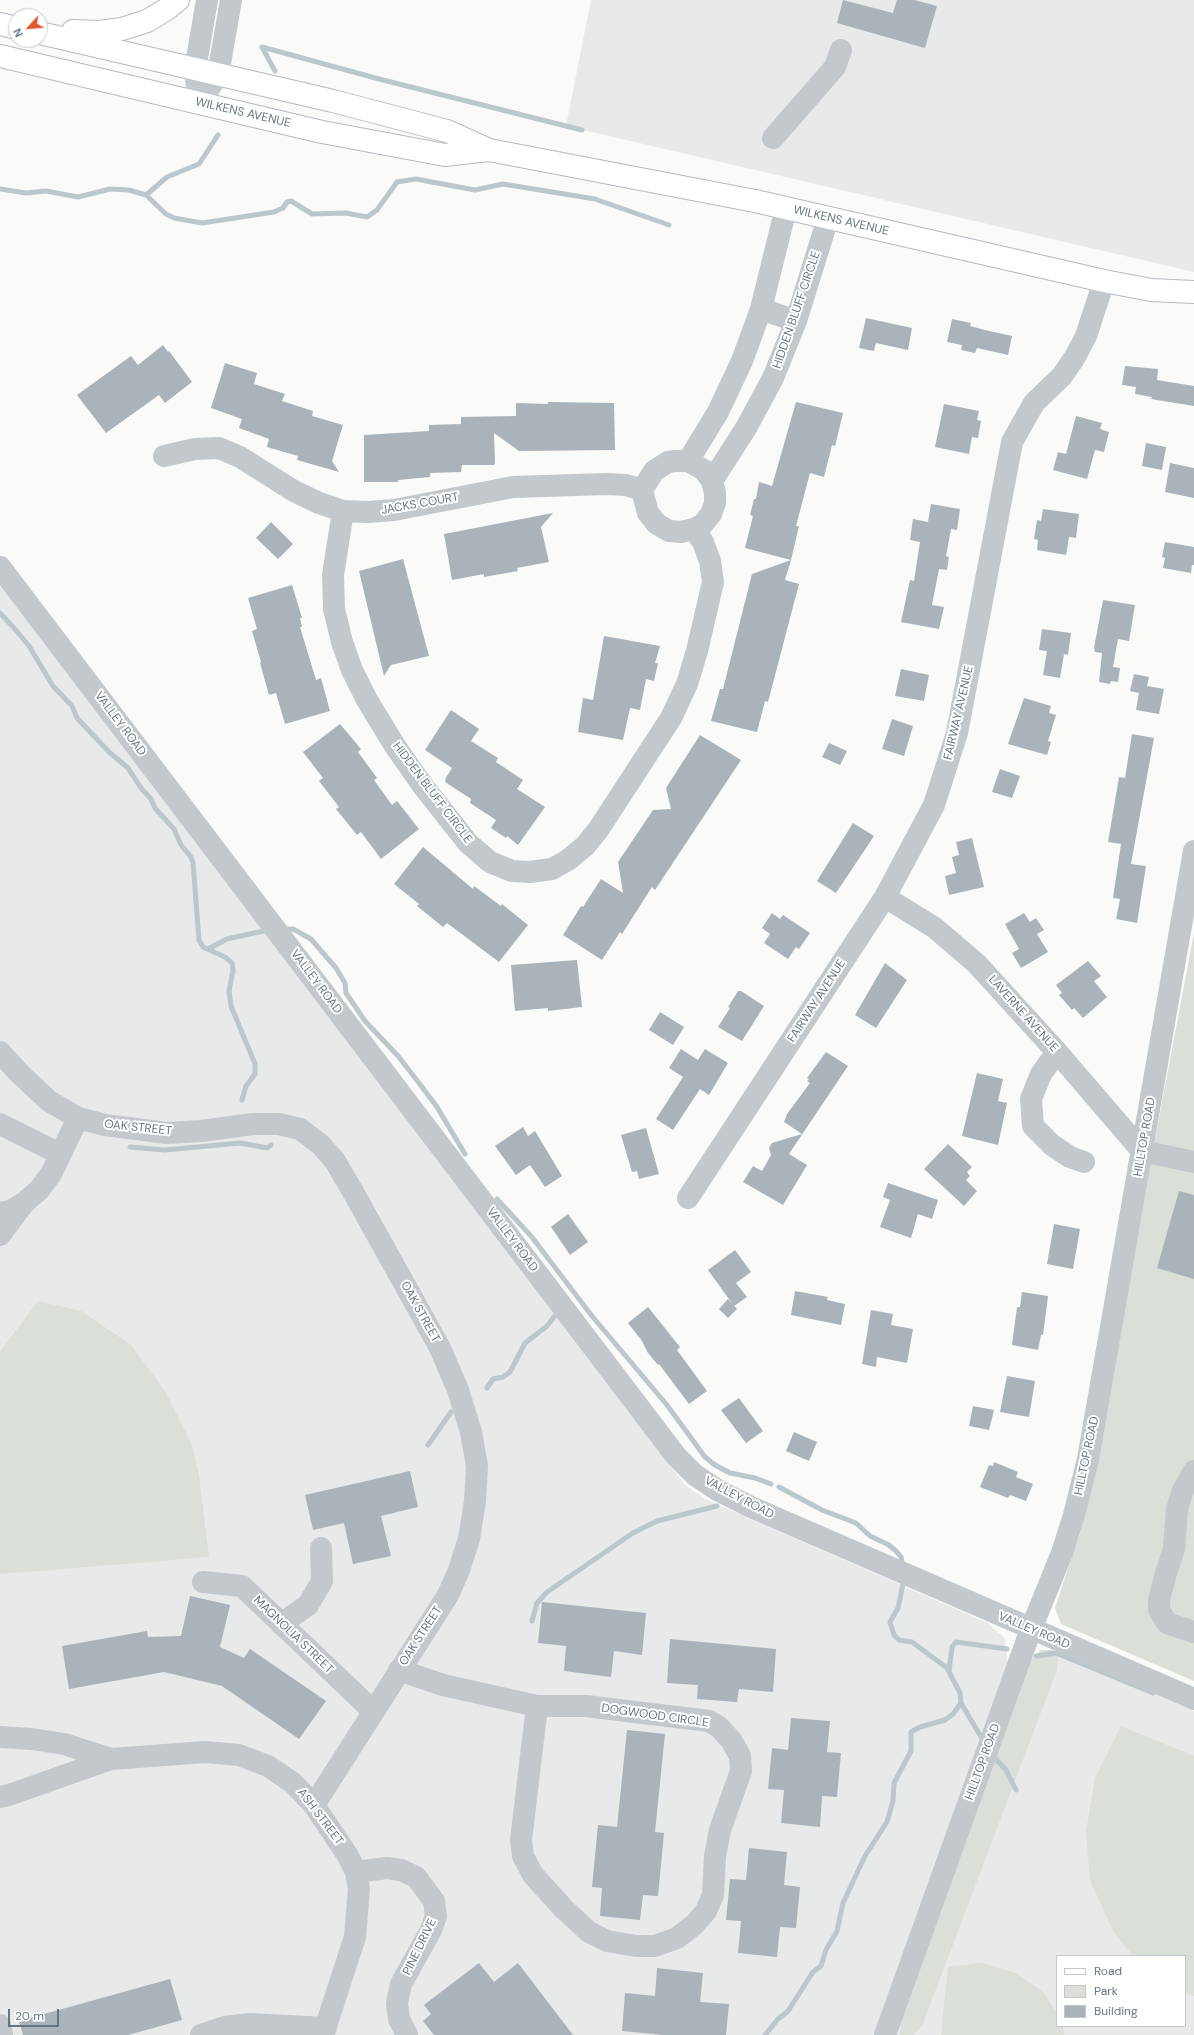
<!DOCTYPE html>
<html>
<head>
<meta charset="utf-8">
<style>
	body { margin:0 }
	#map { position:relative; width:1194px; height:2035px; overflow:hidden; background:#fafaf8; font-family:"DM Sans",sans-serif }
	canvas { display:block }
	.legend { position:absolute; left:1056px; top:1955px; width:130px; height:72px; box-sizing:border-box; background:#fff; border:1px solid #c1c8cd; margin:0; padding:5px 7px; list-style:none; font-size:12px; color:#657683 }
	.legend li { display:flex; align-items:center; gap:8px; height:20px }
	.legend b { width:20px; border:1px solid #c1c8cd }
	.north { position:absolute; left:8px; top:8px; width:40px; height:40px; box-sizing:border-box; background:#fff; border:1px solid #c1c8cd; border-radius:50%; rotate:244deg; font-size:11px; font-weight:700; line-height:16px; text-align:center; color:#657683 }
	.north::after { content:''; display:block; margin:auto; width:14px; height:18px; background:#e4572e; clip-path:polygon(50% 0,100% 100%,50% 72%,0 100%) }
	.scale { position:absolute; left:8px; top:2009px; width:51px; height:18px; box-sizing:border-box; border:2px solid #657683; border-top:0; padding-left:5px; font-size:12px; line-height:14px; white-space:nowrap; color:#657683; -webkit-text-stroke:3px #fff; paint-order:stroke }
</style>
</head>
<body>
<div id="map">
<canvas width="1194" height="2035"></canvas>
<ul class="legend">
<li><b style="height:5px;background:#fff"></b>Road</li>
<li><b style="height:11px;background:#dadfd7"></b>Park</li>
<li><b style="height:11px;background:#aab3b9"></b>Building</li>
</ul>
<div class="north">N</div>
<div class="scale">20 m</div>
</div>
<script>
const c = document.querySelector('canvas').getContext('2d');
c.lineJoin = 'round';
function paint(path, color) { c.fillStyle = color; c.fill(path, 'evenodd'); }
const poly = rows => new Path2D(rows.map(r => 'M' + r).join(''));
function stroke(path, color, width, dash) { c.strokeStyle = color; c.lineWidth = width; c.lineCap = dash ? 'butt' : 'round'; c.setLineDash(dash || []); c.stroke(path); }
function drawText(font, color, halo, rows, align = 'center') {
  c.font = font + ' "DM Sans",sans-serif'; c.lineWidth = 4; c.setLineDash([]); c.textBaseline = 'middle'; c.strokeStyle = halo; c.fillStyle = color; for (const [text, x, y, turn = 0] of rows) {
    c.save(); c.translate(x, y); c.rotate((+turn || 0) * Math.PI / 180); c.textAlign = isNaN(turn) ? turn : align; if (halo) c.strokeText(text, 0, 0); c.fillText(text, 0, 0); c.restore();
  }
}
paint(poly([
	[591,0,1194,0,1194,272,566,126],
	[0,581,685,1485,705,1499,988,1623,1005,1639,1008,1665,876,2035,0,2035],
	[1041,1650,1052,1650,1194,1711,1194,2035,896,2035,1032,1659],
	[1057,1956,1185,1956,1185,2026,1057,2026]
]), '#e8e9e9');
paint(poly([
	[1194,933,1194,1681,1061,1624,1055,1608,1081,1530],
	[38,1301,81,1311,131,1345,165,1391,192,1445,199,1476,209,1557,0,1574,0,1352],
	[1041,1650,1052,1650,1058,1653,1057,1670,922,2026,913,2035,900,2035,901,2022,1032,1659],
	[1121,1726,1194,1756,1194,1996,1185,1993,1185,1956,1133,1956,1113,1931,1090,1880,1086,1832,1095,1778],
	[982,1963,1016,1973,1044,1993,1057,2013,1057,2026,1063,2026,1064,2035,941,2035,948,1967]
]), '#dadfd7');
stroke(poly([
	[262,47,379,79,582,130],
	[262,47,275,71],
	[0,189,26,193,46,191,78,197,110,189,129,190,146,195,166,214,174,218,202,223,274,212,283,208,287,202,291,201,312,214,346,213,367,217,377,210,397,182,416,179,475,190,503,184,595,199,669,225],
	[146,195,167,177,199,164,218,135],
	[0,613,15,629,29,646,53,686,72,706,77,718,109,752,128,768,141,788,151,799,155,808,174,829,181,845,191,857,193,863,199,940,203,947,225,957,232,963,233,971,229,991,231,1006,255,1064,255,1074,246,1086,242,1100],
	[284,929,293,929,311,939,336,968,345,983,346,993,365,1021,398,1056,419,1083,437,1107,465,1154],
	[208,949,227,939,268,930],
	[130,1147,165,1150,240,1143,267,1148,271,1145],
	[497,1199,531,1236,592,1316,667,1405,705,1457,715,1465,730,1473,755,1478,771,1484],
	[487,1388,493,1379,503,1377,510,1372,525,1343,547,1326,554,1317],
	[428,1445,451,1412],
	[779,1487,822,1510,856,1523,870,1536,889,1545,897,1552,901,1557,903,1567],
	[532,1621,537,1603,547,1592,633,1533,657,1521,717,1506],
	[1036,1656,1056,1653,1153,1693],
	[949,1671,952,1647,956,1642,1007,1649],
	[961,1703,984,1742],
	[996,1759,1006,1770,1016,1790],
	[765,2035,778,2019,788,2011,813,1972,821,1966,826,1950,837,1931,843,1903,865,1856,887,1822,893,1801,894,1783,911,1751,911,1732,920,1727,945,1720,953,1714,961,1703,960,1693,947,1668,912,1642,899,1640,894,1635,890,1622,898,1608,904,1579]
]), '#bbc7cb', 5);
paint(poly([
	[843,0,893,13,897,0,914,0,937,6,925,48,837,23],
	[866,318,912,328,908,350,876,343,874,351,859,348],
	[952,319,971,323,970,326,985,330,1012,336,1008,355,977,348,975,353,961,350,962,345,947,342],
	[163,345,168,352,169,351,192,382,165,403,159,395,106,433,77,395,131,356,138,365],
	[225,363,257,373,254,384,285,394,282,401,313,411,312,416,343,425,332,461,339,472,297,460,298,456,267,447,269,439,239,428,242,419,211,408],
	[1125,366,1158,369,1157,380,1194,386,1194,406,1151,399,1152,397,1135,394,1136,387,1122,385],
	[548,402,614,403,615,450,519,451,494,433,495,463,494,465,462,465,461,472,430,473,430,477,398,480,398,482,364,482,364,435,429,431,429,425,461,424,461,417,516,416,516,403,548,404],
	[796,402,843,413,835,446,832,445,824,477,810,473,796,526,799,526,791,560,745,548,753,516,750,515,754,499,756,499,759,482,772,486],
	[944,404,979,411,977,420,981,421,978,438,972,437,969,454,935,447],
	[1076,416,1102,423,1100,429,1109,432,1104,452,1095,450,1087,479,1053,470,1058,452,1066,454],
	[1146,443,1166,447,1162,470,1142,466],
	[1170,463,1194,468,1194,498,1165,492],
	[931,504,960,509,957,530,951,529,946,556,949,557,947,570,939,569,932,605,944,607,939,629,901,622,910,580,914,581,920,542,910,540,913,519,928,522],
	[1043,509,1079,514,1076,538,1069,537,1066,555,1037,550,1038,540,1034,539,1037,520,1041,521],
	[553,513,541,527,549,562,517,568,518,571,484,577,484,574,452,580,444,534],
	[271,522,293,544,278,559,256,538],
	[1165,542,1194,547,1194,565,1192,565,1191,573,1163,568,1165,558,1162,557],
	[403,559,429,656,391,665,384,676,359,571],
	[791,560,785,580,799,584,768,702,765,701,757,732,711,721,720,689,723,689,752,574],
	[292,585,302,618,300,618,302,627,300,627,316,680,321,678,330,711,285,724,276,693,269,695,260,663,261,662,252,631,257,629,248,598],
	[1103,600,1135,605,1129,641,1118,639,1113,667,1120,668,1118,682,1111,681,1110,684,1099,682,1102,653,1095,652,1094,648],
	[1042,629,1071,633,1068,655,1064,654,1060,678,1043,675,1047,651,1039,650],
	[604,636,660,646,655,663,658,663,654,681,646,679,640,710,630,708,623,740,578,732,583,698,593,700],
	[901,669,929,675,924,701,895,696],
	[1134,674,1149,677,1147,686,1164,689,1159,714,1136,710,1139,693,1130,691],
	[1024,698,1051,706,1049,713,1056,715,1048,741,1051,742,1047,755,1008,744],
	[451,710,479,729,471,741,498,758,496,762,523,780,517,789,545,807,518,845,507,836,506,838,491,828,496,820,470,803,471,799,445,782,446,780,445,779,452,768,425,750],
	[892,719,913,726,904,756,882,749],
	[340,724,361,749,358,752,377,778,374,780,392,805,397,801,419,829,381,859,361,832,357,835,336,809,339,807,319,781,323,778,303,752],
	[1132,734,1154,738,1131,864,1146,866,1137,923,1116,919,1120,899,1113,898,1121,844,1108,842,1119,777,1125,778],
	[700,735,741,760,655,890,652,887,622,934,620,932,602,960,563,935,581,906,583,907,601,879,623,893,618,862,653,810,671,809,666,788],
	[829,743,847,751,840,765,822,757],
	[1000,769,1020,776,1012,798,992,792],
	[853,823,874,836,836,893,817,881],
	[972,838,984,887,949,895,945,876,956,873,952,857,959,855,956,842],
	[423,847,473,889,474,886,501,906,502,904,528,925,499,962,447,923,443,927,417,906,419,904,394,884],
	[772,913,780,919,783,915,810,933,799,949,796,947,788,959,764,943,770,934,762,928],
	[1024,913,1030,922,1036,918,1044,930,1037,934,1048,952,1021,968,1012,953,1019,949,1005,924],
	[577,960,582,1007,548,1011,548,1008,515,1011,511,965],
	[1088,961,1101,976,1094,981,1107,997,1083,1018,1074,1008,1072,1010,1059,995,1062,993,1056,985],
	[885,963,907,980,876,1028,855,1015],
	[738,991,741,991,764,1006,742,1041,718,1027,730,1008,728,1007],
	[660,1012,684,1027,673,1045,649,1030],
	[681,1049,698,1060,705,1049,728,1063,709,1095,700,1089,673,1130,656,1119,683,1077,669,1068],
	[826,1052,848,1066,789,1154,807,1165,783,1205,743,1182,753,1166,762,1171,771,1155,769,1148,772,1143,802,1134,784,1122,787,1114,810,1083,807,1081,809,1079,807,1078],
	[977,1073,1003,1079,998,1101,1007,1103,998,1145,962,1136],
	[523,1127,528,1136,535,1131,562,1176,545,1187,530,1165,516,1175,495,1146],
	[646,1128,659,1174,639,1179,637,1171,632,1172,621,1135],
	[948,1144,972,1167,967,1172,970,1176,966,1180,977,1191,964,1206,924,1169],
	[888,1183,938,1200,932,1219,918,1214,911,1238,880,1227,890,1200,883,1197],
	[1179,1191,1194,1195,1194,1279,1157,1268],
	[568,1214,588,1242,570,1255,551,1227],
	[1054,1224,1080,1229,1073,1269,1047,1264],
	[735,1250,751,1272,736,1283,747,1297,734,1306,708,1270],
	[795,1291,828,1297,827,1300,845,1304,841,1325,791,1315],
	[1022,1292,1048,1296,1043,1335,1041,1335,1038,1350,1012,1345,1017,1307,1020,1307],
	[728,1299,737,1309,728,1318,719,1309],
	[648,1307,680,1347,677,1350,707,1391,689,1404,659,1364,658,1365,648,1353,642,1341,628,1323],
	[871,1310,893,1314,891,1325,913,1329,907,1363,877,1357,876,1367,862,1364],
	[1007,1376,1035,1381,1029,1417,1000,1412],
	[739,1398,763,1431,746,1443,721,1410],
	[973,1406,994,1410,989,1430,969,1426],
	[794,1432,817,1442,809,1461,786,1451],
	[994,1462,1018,1472,1016,1477,1033,1484,1026,1501,1010,1495,1008,1498,980,1487,989,1465,993,1466],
	[410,1471,418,1507,381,1516,391,1556,353,1564,344,1523,313,1530,305,1495],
	[190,1596,230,1605,220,1647,244,1658,250,1649,326,1701,299,1739,222,1686,164,1672,69,1689,62,1646,147,1631,148,1637,181,1636],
	[542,1602,646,1613,642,1655,614,1651,611,1677,564,1671,566,1646,538,1643],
	[670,1639,776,1649,773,1692,739,1689,737,1702,697,1699,698,1685,667,1683],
	[791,1718,830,1721,827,1752,841,1753,837,1797,822,1796,820,1827,781,1823,784,1790,768,1789,772,1748,788,1750],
	[627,1730,665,1734,655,1832,664,1833,658,1896,643,1895,640,1920,600,1916,602,1888,592,1887,598,1825,617,1827],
	[749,1848,787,1852,784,1885,800,1887,796,1928,780,1927,777,1957,738,1953,741,1921,726,1920,730,1879,746,1880],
	[479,1963,494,1982,518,1963,573,2035,434,2035,423,2021,431,2014,424,2005],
	[657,1968,703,1973,700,2002,729,2004,726,2035,663,2035,622,2031,625,1993,655,1996],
	[170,1979,182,2020,128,2035,23,2035,19,2021]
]), '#aab3b9');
const major = poly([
	[0,24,16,28],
	[73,31,99,32,122,29,147,21,167,9,178,0],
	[40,33,333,101,447,131,489,150,755,201,1104,281,1151,290,1194,292],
	[0,56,322,132,445,155,488,150]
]);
stroke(major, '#b5babe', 24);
stroke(poly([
	[197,87,195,70,207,0],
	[199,103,218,75,231,0],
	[773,138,835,67,841,50],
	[761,309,796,321],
	[164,456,195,449,219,448,240,457,294,491,319,503,343,511,368,512,394,510,513,487,607,484,626,485,642,490],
	[675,461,688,461,704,470,712,481,715,493,715,503,711,514,703,524,694,529,681,532,669,531,657,524,648,513,642,490,654,471,668,462,675,461],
	[688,461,718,412,742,361,761,309,786,208],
	[712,481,746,428,773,378,796,321,828,218],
	[343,511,333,575,334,609,342,642,352,670,367,700,395,746,423,786,468,843,490,862,512,871,530,872,552,869,568,860,585,846,598,830,671,718,687,684,697,651,713,582,710,561,703,542,694,529],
	[0,567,676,1456,695,1475,719,1491,751,1507,1194,1699],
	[885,897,935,928,977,964,1057,1052,1142,1151,1194,1162],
	[0,1052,19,1073,49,1101,78,1118,105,1125,167,1133,201,1131,253,1124,279,1124,300,1129,321,1145,335,1161,352,1190,440,1348,458,1390,471,1432,477,1466,475,1501,469,1539,459,1570,448,1595,314,1805],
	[1057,1052,1041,1074,1031,1099,1033,1126,1052,1145,1070,1157,1084,1162],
	[0,1124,60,1154],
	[688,1198,885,897,934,805,957,733,1012,442,1034,403,1062,376,1075,357,1086,336,1104,281],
	[0,1213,10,1211,24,1203,39,1190,51,1174,78,1118],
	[0,1235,24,1203],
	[1194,1471,1183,1490,1177,1509,1174,1549,1166,1573,1159,1600,1159,1610,1167,1623,1194,1632],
	[203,1582,242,1586,373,1711],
	[281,1624,308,1605,322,1581,321,1548],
	[399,1670,443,1685,537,1706,521,1840,523,1856,533,1875,564,1909,589,1932,607,1941,636,1946,655,1946,677,1938,695,1924,706,1911,713,1895,715,1856,720,1830,741,1771,740,1756,731,1740,719,1727,709,1721,586,1706,537,1706],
	[0,1737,32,1739,64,1744,111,1759],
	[0,1797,9,1795,111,1759,205,1752,239,1755,268,1766,293,1783,314,1805,348,1856,356,1872,359,1889,355,1937,323,2035],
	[356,1872,387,1868,401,1870,416,1877,434,1901,436,1916,431,1930,401,1984,397,2003,399,2019,407,2035],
	[0,2025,2,2035],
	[201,2035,225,2027,250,2024,326,2028],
	[885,2035,1031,1629,1062,1553,1074,1515,1088,1459,1194,851]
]), '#c3c8cc', 22);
stroke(major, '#fff', 22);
drawText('12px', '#657683', '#fff', [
	["WILKENS AVENUE",243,113,13],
	["WILKENS AVENUE",841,221,13],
	["HIDDEN BLUFF CIRCLE",797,310,-71],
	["JACKS COURT",420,504,-10],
	["FAIRWAY AVENUE",959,713,-77],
	["VALLEY ROAD",120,724,53],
	["HIDDEN BLUFF CIRCLE",432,793,53],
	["VALLEY ROAD",316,982,53],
	["FAIRWAY AVENUE",817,1001,-57],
	["LAVERNE AVENUE",1023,1014,48],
	["OAK STREET",138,1128,6],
	["HILLTOP ROAD",1145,1137,-80],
	["VALLEY ROAD",512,1240,53],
	["OAK STREET",420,1312,61],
	["HILLTOP ROAD",1087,1456,-78],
	["VALLEY ROAD",739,1498,28],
	["VALLEY ROAD",1034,1631,23],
	["MAGNOLIA STREET",293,1635,44],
	["OAK STREET",421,1636,-57],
	["DOGWOOD CIRCLE",655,1716,8],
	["HILLTOP ROAD",983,1762,-70],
	["ASH STREET",320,1817,53],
	["PINE DRIVE",420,1947,-64]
]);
</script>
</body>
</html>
